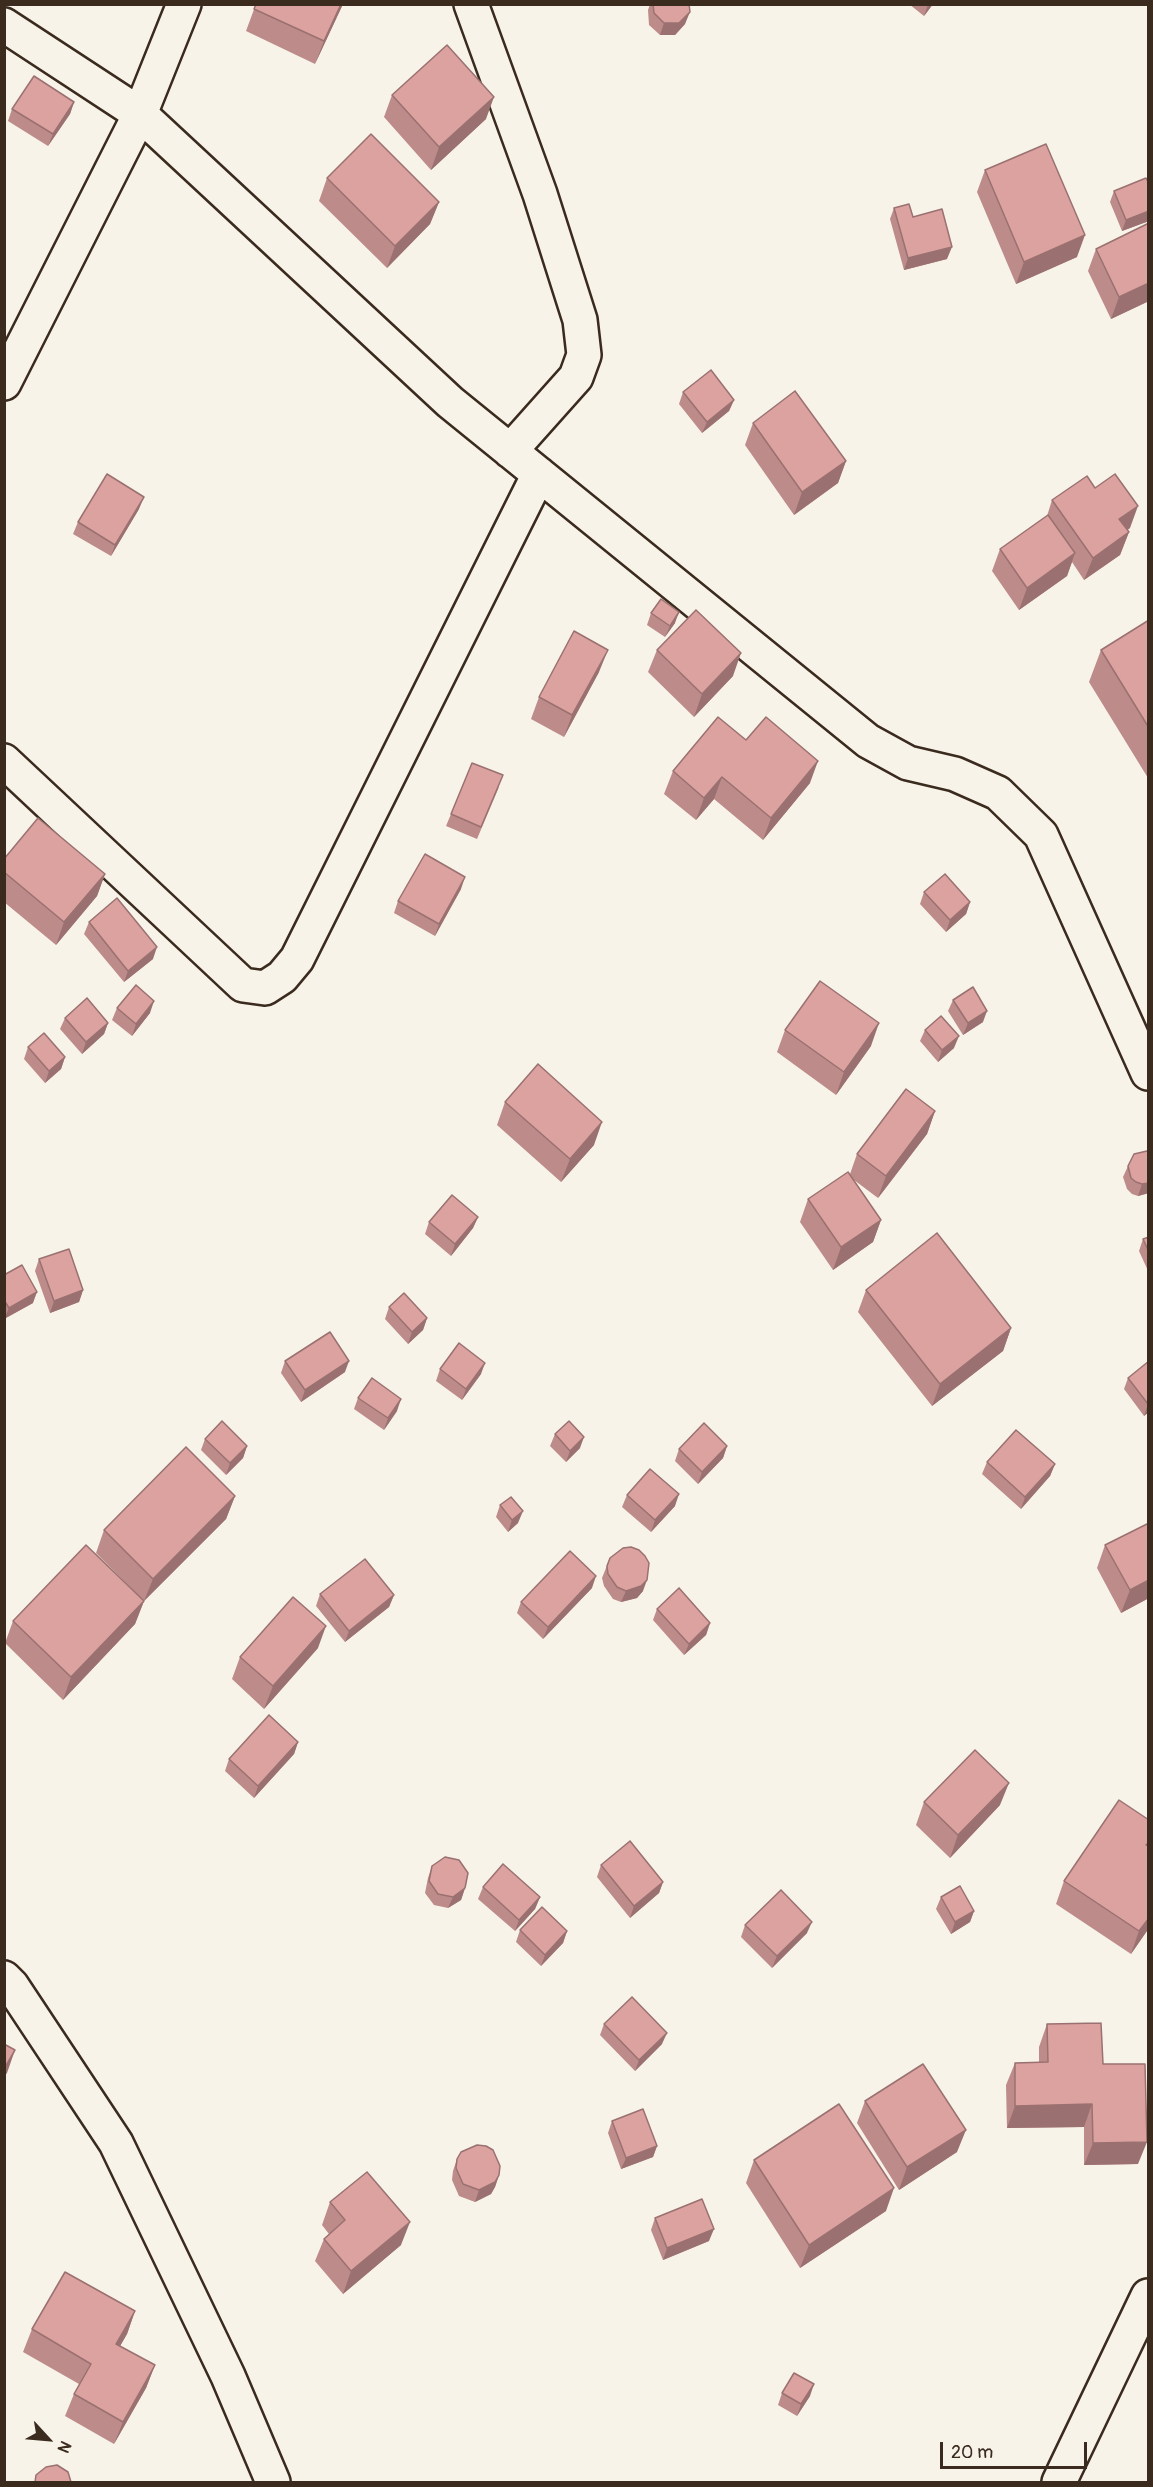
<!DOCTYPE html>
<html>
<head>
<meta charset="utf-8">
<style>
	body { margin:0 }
	#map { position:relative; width:1153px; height:2487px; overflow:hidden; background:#f7f3e8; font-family:Pangolin,sans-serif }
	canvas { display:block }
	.frame { position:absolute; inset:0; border:6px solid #3b2a1e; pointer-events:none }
	.north { position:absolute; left:18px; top:2409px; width:60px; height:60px; -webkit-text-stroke:4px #f7f3e8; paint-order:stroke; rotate:116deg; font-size:16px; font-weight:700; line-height:24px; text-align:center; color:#3b2a1e }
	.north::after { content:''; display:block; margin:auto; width:21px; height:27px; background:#3b2a1e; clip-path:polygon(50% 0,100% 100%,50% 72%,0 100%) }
	.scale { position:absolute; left:940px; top:2442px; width:147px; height:27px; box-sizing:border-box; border:3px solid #3b2a1e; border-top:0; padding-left:8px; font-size:18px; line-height:21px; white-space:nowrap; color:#3b2a1e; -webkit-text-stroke:4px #f7f3e8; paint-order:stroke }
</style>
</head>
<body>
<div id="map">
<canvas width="1153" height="2487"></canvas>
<div class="frame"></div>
<div class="north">N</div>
<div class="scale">20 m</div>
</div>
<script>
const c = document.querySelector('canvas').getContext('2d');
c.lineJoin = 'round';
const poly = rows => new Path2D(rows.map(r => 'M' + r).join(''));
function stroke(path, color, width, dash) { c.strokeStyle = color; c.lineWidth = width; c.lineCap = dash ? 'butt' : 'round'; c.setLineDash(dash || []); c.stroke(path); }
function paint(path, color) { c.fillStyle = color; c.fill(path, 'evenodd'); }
const minor = poly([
	[471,4,540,194,580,320,584,355,576,377,510,451],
	[4,25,140,114,450,402,868,741,908,763,955,774,998,793,1041,835,1148,1073],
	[4,383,140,114,184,4],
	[4,761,243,985,265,988,282,977,297,959,539,474],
	[4,1978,12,1986,116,2143,228,2376,273,2482],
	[1059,2482,1148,2296]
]);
stroke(minor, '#3b2a1e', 38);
stroke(minor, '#f7f3e8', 33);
paint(poly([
	[256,4,343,4,315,64,246,31],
	[650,4,689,4,685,24,675,35,660,35,649,25,648,10],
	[909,4,933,4,924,16],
	[392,95,486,119,431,170,384,117],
	[74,102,70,114,48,146,8,121,12,109],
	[985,170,1077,257,1016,284,977,192],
	[327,178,439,202,430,224,387,268,319,201],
	[1149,184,1149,221,1122,231,1110,202,1114,191],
	[894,208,913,217,947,259,904,270,890,219],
	[1149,223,1149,301,1111,319,1088,271,1096,249],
	[683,392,734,400,729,411,702,433,679,404],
	[753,423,846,461,838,483,794,515,745,445],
	[1095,488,1130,528,1127,530,1129,532,1120,555,1084,580,1072,562,1067,576,1019,610,992,571,1000,549,1047,516,1052,500],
	[139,509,111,556,73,534,78,522],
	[651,613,675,623,665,637,647,625],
	[1149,620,1149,777,1148,778,1089,682,1101,650],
	[657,650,733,676,694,717,648,672],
	[599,672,564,737,531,719,539,697],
	[746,740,810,783,763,840,714,799,696,820,664,794,673,771],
	[499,787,477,839,446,826,451,814],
	[4,859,105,874,97,896,56,945,4,902],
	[461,889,435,936,394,913,398,901],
	[924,892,970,902,966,914,946,932,920,904],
	[89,922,153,959,124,982,84,934],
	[953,1000,983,1022,963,1035,948,1011],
	[117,1008,150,1013,132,1036,112,1020],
	[65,1018,108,1023,104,1034,82,1054,60,1029],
	[785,1030,871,1046,836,1095,777,1052],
	[925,1030,954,1048,938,1062,920,1041],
	[28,1047,65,1057,61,1069,45,1083,24,1059],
	[505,1102,594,1145,561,1182,497,1125],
	[935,1111,927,1134,878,1198,854,1180,881,1220,873,1242,833,1270,800,1222,808,1199,850,1174,857,1154],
	[1149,1152,1149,1193,1138,1196,1132,1194,1127,1189,1123,1177,1128,1166],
	[478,1217,473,1228,451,1256,425,1234,429,1222],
	[1149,1237,1149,1273,1139,1251,1143,1239],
	[39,1259,83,1290,79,1302,50,1313,35,1271],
	[4,1275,33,1303,4,1319],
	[866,1290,1011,1328,1003,1351,932,1406,858,1312],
	[389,1307,427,1318,423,1330,408,1344,385,1319],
	[285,1361,345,1372,301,1402,281,1373],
	[1149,1361,1149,1412,1144,1416,1124,1389,1128,1378],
	[440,1369,481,1374,462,1400,436,1381],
	[358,1398,397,1411,384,1430,354,1409],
	[555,1434,580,1448,566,1462,550,1446],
	[205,1439,247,1446,243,1458,226,1475,201,1450],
	[727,1446,723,1458,698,1484,675,1461,679,1449],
	[987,1462,1055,1464,1050,1476,1021,1509,982,1474],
	[627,1495,675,1506,651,1532,622,1507],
	[235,1496,226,1519,144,1601,96,1553,104,1530],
	[500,1505,518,1523,508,1532,496,1517],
	[1149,1523,1149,1598,1121,1613,1097,1568,1105,1545],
	[610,1558,643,1591,637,1598,621,1602,613,1599,604,1586,602,1578],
	[592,1588,543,1639,517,1613,521,1602],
	[320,1594,394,1595,389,1607,345,1642,316,1606],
	[144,1601,135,1624,63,1700,5,1643,13,1621],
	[657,1609,710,1623,706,1635,684,1655,653,1620],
	[318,1648,264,1709,232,1679,240,1657],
	[298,1742,294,1754,254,1798,225,1771,229,1759],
	[924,1802,1000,1805,950,1858,916,1825],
	[1149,1820,1149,1928,1131,1954,1056,1904,1064,1881],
	[601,1865,663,1882,659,1893,630,1918,597,1877],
	[432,1866,465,1888,461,1900,448,1908,434,1905,425,1893,428,1878],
	[483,1887,540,1897,535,1909,515,1931,478,1899],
	[941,1897,974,1911,970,1922,951,1934,936,1909],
	[745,1925,807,1933,772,1968,741,1937],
	[520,1930,567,1931,563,1943,541,1966,516,1942],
	[604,2024,662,2044,635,2071,600,2035],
	[1047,2024,1103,2064,1138,2164,1084,2165,1084,2127,1007,2128,1006,2085,1015,2063,1039,2062,1039,2047],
	[865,2101,957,2152,899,2190,857,2123],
	[612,2121,657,2146,653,2157,621,2169,608,2133],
	[457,2159,499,2175,495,2187,491,2194,475,2202,459,2196,452,2180,453,2171],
	[754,2160,886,2211,800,2268,746,2183],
	[330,2202,401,2245,343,2294,315,2261,324,2239,329,2234,322,2225],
	[655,2218,709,2241,663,2260,651,2230],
	[135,2311,127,2334,120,2346,155,2365,146,2388,114,2444,65,2416,74,2394,79,2384,23,2352,32,2329],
	[782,2393,810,2396,797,2416,778,2405]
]), '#bd8b8a');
paint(poly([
	[341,4,343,4,315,64,324,41],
	[933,4,924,16,928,5],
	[690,12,685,24,675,35,660,35,664,23],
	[494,97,486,119,431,170,439,147],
	[74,102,70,114,48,146,53,134],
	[439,202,430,224,387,268,395,246],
	[1149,211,1149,221,1122,231,1126,220],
	[1085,235,1077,257,1016,284,1024,262],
	[952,247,947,259,904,270,908,258],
	[1149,283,1149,301,1111,319,1119,297],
	[734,400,729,411,702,433,707,422],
	[846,461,838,483,794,515,802,492],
	[144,497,139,509,111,556,115,545],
	[1138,506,1130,528,1111,542,1119,519],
	[1129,532,1120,555,1084,580,1093,558],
	[1075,553,1067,576,1019,610,1027,588],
	[679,612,675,623,665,637,670,626],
	[608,650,599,672,564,737,572,715],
	[741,653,733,676,694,717,702,694],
	[818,761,810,783,763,840,771,818],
	[722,777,714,799,696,820,704,798],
	[105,874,97,896,56,945,64,922],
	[465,877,461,889,435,936,439,924],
	[970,902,966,914,946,932,950,920],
	[157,947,153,959,124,982,128,971],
	[154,1001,150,1013,132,1036,136,1024],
	[987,1011,983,1022,963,1035,968,1023],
	[108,1023,104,1034,82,1054,86,1042],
	[879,1023,871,1046,836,1095,844,1072],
	[959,1036,954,1048,938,1062,942,1050],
	[65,1057,61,1069,45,1083,49,1071],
	[935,1111,927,1134,878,1198,886,1176],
	[602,1122,594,1145,561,1182,570,1159],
	[1149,1183,1149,1193,1138,1196,1142,1184],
	[478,1217,473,1228,451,1256,455,1244],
	[881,1220,873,1242,833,1270,841,1247],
	[83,1290,79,1302,50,1313,54,1301],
	[37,1292,33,1303,4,1319,9,1308],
	[427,1318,423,1330,408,1344,412,1332],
	[1011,1328,1003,1351,932,1406,940,1384],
	[349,1361,345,1372,301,1402,305,1390],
	[485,1363,481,1374,462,1400,466,1389],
	[401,1399,397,1411,384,1430,388,1418],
	[1148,1404,1149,1412,1144,1416],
	[584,1437,580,1448,566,1462,570,1451],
	[247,1446,243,1458,226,1475,230,1463],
	[727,1446,723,1458,698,1484,702,1472],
	[1055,1464,1050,1476,1021,1509,1025,1497],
	[679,1494,675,1506,651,1532,655,1520],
	[235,1496,226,1519,144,1601,153,1579],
	[523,1511,518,1523,508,1532,512,1520],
	[596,1576,592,1588,543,1639,548,1627],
	[647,1580,643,1591,637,1598,621,1602,626,1591],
	[1149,1580,1149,1598,1121,1613,1130,1590],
	[394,1595,389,1607,345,1642,349,1631],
	[144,1601,135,1624,63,1700,71,1677],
	[710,1623,706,1635,684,1655,689,1644],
	[326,1626,318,1648,264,1709,273,1686],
	[298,1742,294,1754,254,1798,258,1786],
	[1009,1783,1000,1805,950,1858,958,1835],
	[663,1882,659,1893,630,1918,634,1906],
	[465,1888,461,1900,448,1908,453,1897],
	[540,1897,535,1909,515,1931,519,1920],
	[974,1911,970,1922,951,1934,955,1922],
	[1149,1918,1149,1928,1131,1954,1139,1931],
	[812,1922,807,1933,772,1968,777,1956],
	[567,1931,563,1943,541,1966,545,1955],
	[667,2033,662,2044,635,2071,639,2060],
	[15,2050,7,2073,4,2077,4,2069],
	[1092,2104,1084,2127,1007,2128,1015,2106],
	[966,2130,957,2152,899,2190,907,2167],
	[1147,2142,1138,2164,1084,2165,1093,2143],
	[657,2146,653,2157,621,2169,626,2158],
	[499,2175,495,2187,491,2194,475,2202,479,2190],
	[894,2188,886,2211,800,2268,809,2245],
	[410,2222,401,2245,343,2294,351,2271],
	[714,2229,709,2241,663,2260,667,2248],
	[135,2311,127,2334,108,2367,116,2344],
	[155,2365,146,2388,114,2444,123,2422],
	[814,2384,810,2396,797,2416,801,2404]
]), '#9a7170');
const building = poly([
	[256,4,341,4,324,41,254,9,256,4],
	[653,4,689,4,690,12,679,23,664,23,654,13,653,4],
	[447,45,494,97,439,147,392,95,447,45],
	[34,76,74,102,53,134,12,109,34,76],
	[371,134,439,202,395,246,327,178,371,134],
	[1046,144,1085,235,1024,262,985,170,1046,144],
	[1146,178,1149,184,1149,211,1126,220,1114,191,1146,178],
	[909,204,913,217,942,209,952,247,908,258,894,208,909,204],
	[1149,223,1149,283,1119,297,1096,249,1149,223],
	[711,370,734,400,707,422,683,392,711,370],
	[795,391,846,461,802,492,753,423,795,391],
	[107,474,144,497,115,545,78,522,107,474],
	[1115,474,1138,506,1119,519,1129,532,1093,558,1052,500,1087,476,1095,488,1115,474],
	[1048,515,1075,553,1027,588,1000,549,1048,515],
	[661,599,679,612,670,626,651,613,661,599],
	[696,610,741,653,702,694,657,650,696,610],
	[1149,620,1149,728,1101,650,1149,620],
	[574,631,608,650,572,715,539,697,574,631],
	[718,717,746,740,766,717,818,761,771,818,722,777,704,798,673,771,718,717],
	[472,763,503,775,481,827,451,814,472,763],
	[38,818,105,874,64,922,4,872,4,859,38,818],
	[425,854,465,877,439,924,398,901,425,854],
	[945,874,970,902,950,920,924,892,945,874],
	[117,898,157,947,128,971,89,922,117,898],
	[820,981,879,1023,844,1072,785,1030,820,981],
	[136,985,154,1001,136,1024,117,1008,136,985],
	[973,987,987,1011,968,1023,953,1000,973,987],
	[87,998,108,1023,86,1042,65,1018,87,998],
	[941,1016,959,1036,942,1050,925,1030,941,1016],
	[44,1033,65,1057,49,1071,28,1047,44,1033],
	[538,1064,602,1122,570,1159,505,1102,538,1064],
	[906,1089,935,1111,886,1176,857,1154,906,1089],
	[1147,1151,1149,1152,1149,1183,1142,1184,1136,1182,1131,1178,1128,1166,1134,1154,1147,1151],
	[848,1172,881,1220,841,1247,808,1199,848,1172],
	[452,1195,478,1217,455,1244,429,1222,452,1195],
	[937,1233,1011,1328,940,1384,866,1290,937,1233],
	[1149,1237,1149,1252,1143,1239,1149,1237],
	[69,1249,83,1290,54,1301,39,1259,69,1249],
	[22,1265,37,1292,9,1308,4,1300,4,1275,22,1265],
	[404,1293,427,1318,412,1332,389,1307,404,1293],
	[330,1332,349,1361,305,1390,285,1361,330,1332],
	[459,1343,485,1363,466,1389,440,1369,459,1343],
	[1149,1361,1149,1404,1148,1404,1128,1378,1149,1361],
	[372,1378,401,1399,388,1418,358,1398,372,1378],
	[222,1421,247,1446,230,1463,205,1439,222,1421],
	[569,1421,584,1437,570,1451,555,1434,569,1421],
	[704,1423,727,1446,702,1472,679,1449,704,1423],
	[1016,1430,1055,1464,1025,1497,987,1462,1016,1430],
	[186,1447,235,1496,153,1579,104,1530,186,1447],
	[650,1469,679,1494,655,1520,627,1495,650,1469],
	[511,1497,523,1511,512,1520,500,1505,511,1497],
	[1149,1523,1149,1580,1130,1590,1105,1545,1149,1523],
	[86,1545,144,1601,71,1677,13,1621,86,1545],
	[631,1547,639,1550,645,1556,649,1563,647,1580,641,1586,626,1591,617,1587,608,1574,607,1566,610,1558,623,1548,631,1547],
	[570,1551,596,1576,548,1627,521,1602,570,1551],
	[365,1559,394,1595,349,1631,320,1594,365,1559],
	[679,1588,710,1623,689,1644,657,1609,679,1588],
	[293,1597,326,1626,273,1686,240,1657,293,1597],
	[269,1715,298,1742,258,1786,229,1759,269,1715],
	[975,1750,1009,1783,958,1835,924,1802,975,1750],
	[1119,1800,1149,1820,1149,1842,1146,1845,1149,1846,1149,1918,1139,1931,1064,1881,1119,1800],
	[630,1841,663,1882,634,1906,601,1865,630,1841],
	[445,1857,459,1860,468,1873,465,1888,453,1897,438,1894,429,1881,432,1866,445,1857],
	[503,1864,540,1897,519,1920,483,1887,503,1864],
	[960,1886,974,1911,955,1922,941,1897,960,1886],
	[781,1890,812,1922,777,1956,745,1925,781,1890],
	[542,1907,567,1931,545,1955,520,1930,542,1907],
	[632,1997,667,2033,639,2060,604,2024,632,1997],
	[1101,2023,1103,2064,1145,2064,1147,2142,1093,2143,1092,2104,1015,2106,1015,2063,1048,2062,1047,2024,1101,2023],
	[4,2044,15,2050,4,2069,4,2044],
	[923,2064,966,2130,907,2167,865,2101,923,2064],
	[839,2104,894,2188,809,2245,754,2160,839,2104],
	[643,2109,657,2146,626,2158,612,2121,643,2109],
	[477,2145,486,2146,493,2150,500,2166,499,2175,495,2182,479,2190,463,2184,456,2168,457,2159,461,2152,477,2145],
	[367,2172,410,2222,351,2271,324,2239,345,2220,330,2202,367,2172],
	[702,2199,714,2229,667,2248,655,2218,702,2199],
	[65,2272,135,2311,116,2344,155,2365,123,2422,74,2394,91,2364,32,2329,65,2272],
	[794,2373,814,2384,801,2404,782,2393,794,2373],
	[57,2465,68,2472,71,2482,35,2482,36,2475,46,2467,57,2465]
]);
paint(building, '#dca2a0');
stroke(building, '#9a7170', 1.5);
</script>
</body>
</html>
